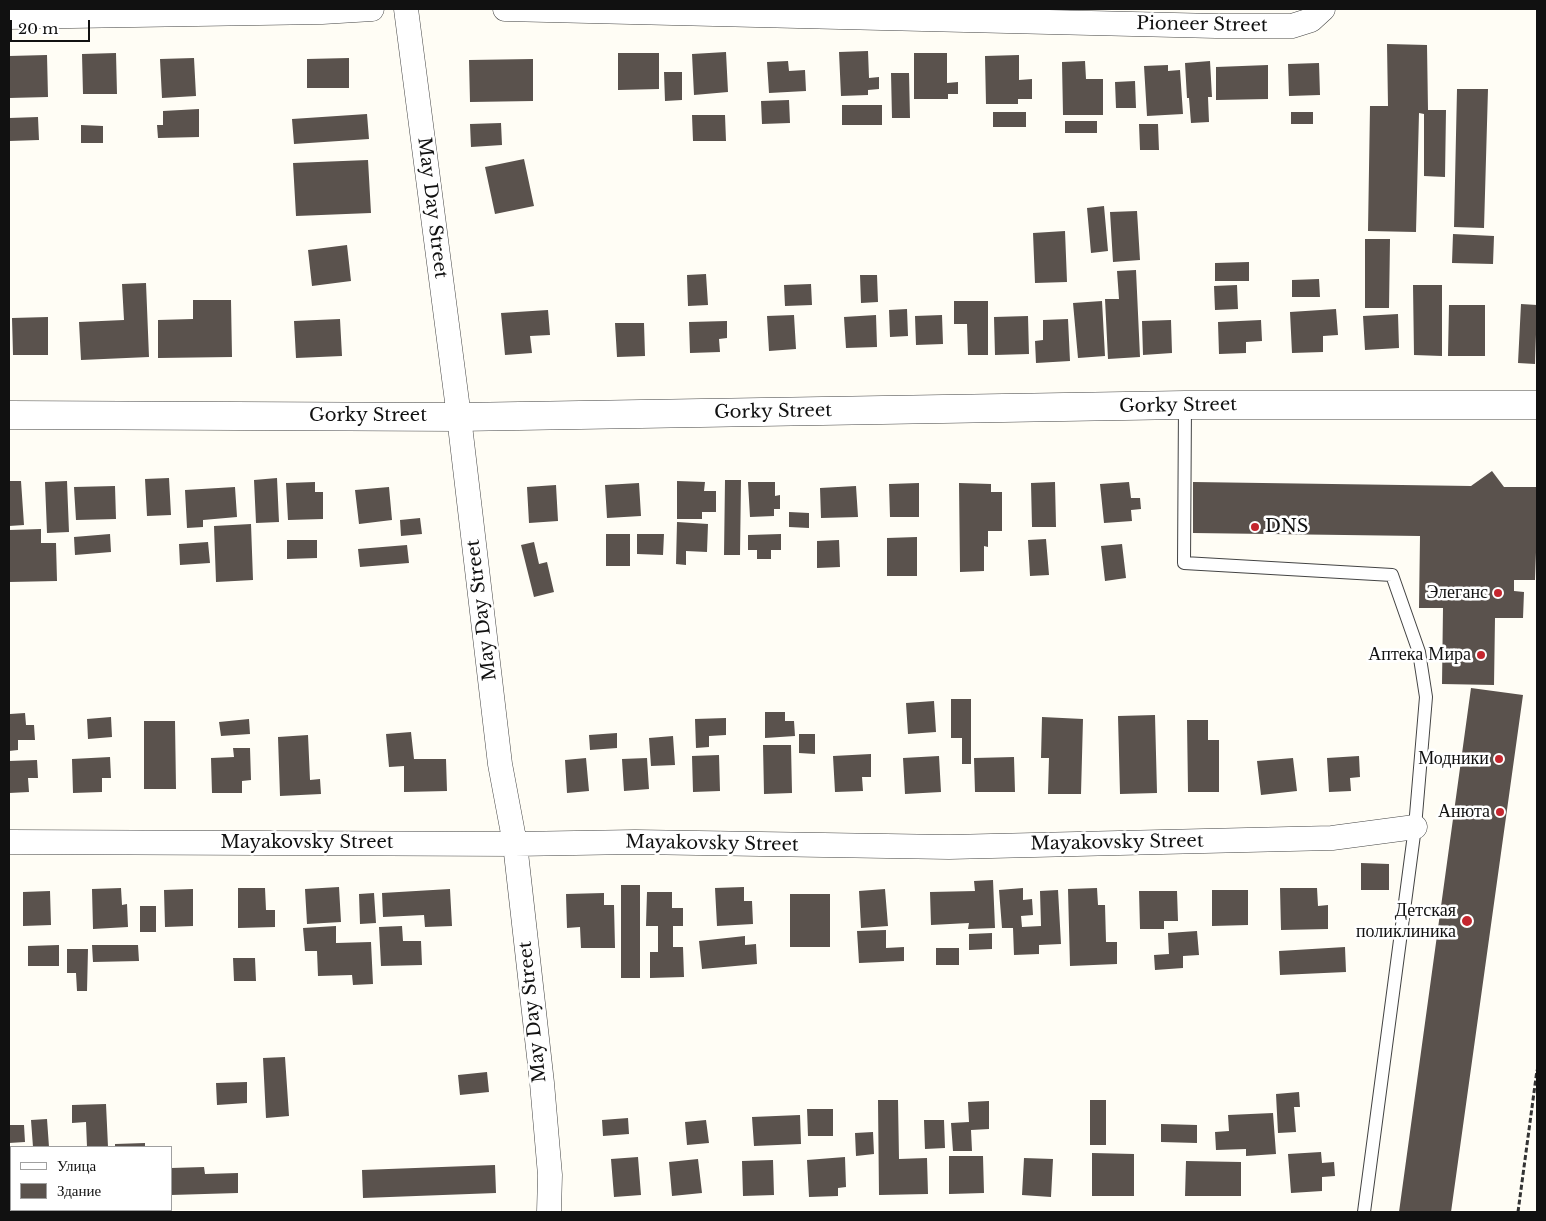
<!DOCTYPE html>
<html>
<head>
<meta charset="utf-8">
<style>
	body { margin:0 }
	#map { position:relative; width:1546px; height:1221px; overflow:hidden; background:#fffdf5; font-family:"Libre Baskerville",serif }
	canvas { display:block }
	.frame { position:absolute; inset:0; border:10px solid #111; pointer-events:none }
	.legend { position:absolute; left:10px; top:1146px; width:162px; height:65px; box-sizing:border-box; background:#fff; border:1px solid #a0a0a0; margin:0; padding:6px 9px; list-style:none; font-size:15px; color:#111 }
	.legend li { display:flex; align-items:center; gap:10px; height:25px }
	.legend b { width:25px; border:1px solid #a0a0a0 }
	.scale { position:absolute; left:10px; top:20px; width:80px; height:22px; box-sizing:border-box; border:2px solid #111; border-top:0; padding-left:6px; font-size:15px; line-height:18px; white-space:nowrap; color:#111; -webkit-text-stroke:4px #fff; paint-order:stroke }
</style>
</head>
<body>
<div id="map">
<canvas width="1546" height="1221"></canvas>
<div class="frame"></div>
<ul class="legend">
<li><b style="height:6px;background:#fff"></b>Улица</li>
<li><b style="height:14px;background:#5a524d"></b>Здание</li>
</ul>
<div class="scale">20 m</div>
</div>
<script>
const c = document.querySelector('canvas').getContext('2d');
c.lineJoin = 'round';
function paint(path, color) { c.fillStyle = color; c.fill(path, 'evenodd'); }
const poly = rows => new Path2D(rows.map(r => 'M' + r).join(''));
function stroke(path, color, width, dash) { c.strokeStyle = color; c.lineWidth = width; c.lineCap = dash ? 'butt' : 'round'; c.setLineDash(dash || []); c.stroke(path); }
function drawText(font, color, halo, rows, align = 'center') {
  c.font = font + ' "Libre Baskerville",serif'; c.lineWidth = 5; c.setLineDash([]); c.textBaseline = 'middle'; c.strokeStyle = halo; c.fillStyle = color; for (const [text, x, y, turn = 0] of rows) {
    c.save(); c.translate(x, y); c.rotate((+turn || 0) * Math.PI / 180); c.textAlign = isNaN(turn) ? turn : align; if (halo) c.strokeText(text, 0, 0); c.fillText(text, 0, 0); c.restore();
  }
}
paint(poly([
	[1387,44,1427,45,1428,110,1446,110,1445,177,1424,176,1424,114,1419,113,1416,232,1368,231,1370,106,1388,106],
	[868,51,869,78,879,77,879,89,868,90,868,95,841,96,839,52],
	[726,52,728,92,694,95,692,54],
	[116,53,117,94,83,94,82,54],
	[618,53,659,53,659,89,618,90],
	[914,53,947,53,947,83,958,82,958,94,948,94,948,99,914,99],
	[47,55,48,97,9,98,9,56],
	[1019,55,1019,80,1032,79,1032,99,1018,99,1018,104,986,104,985,56],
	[194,58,196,96,162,98,160,59],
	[349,58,349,88,307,88,307,59],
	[533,59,533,101,470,102,469,60],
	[788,61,789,71,805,70,806,91,769,93,767,62],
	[1085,61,1086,79,1103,79,1103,115,1063,115,1062,62],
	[1210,61,1212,97,1208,97,1209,122,1191,123,1189,98,1187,98,1185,63],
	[1319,63,1320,95,1289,96,1288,64],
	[1168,65,1168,71,1180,70,1183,114,1147,116,1144,66],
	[1268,65,1268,99,1216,100,1216,67],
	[664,72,682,72,682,100,665,101],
	[891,73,909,73,910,118,892,118],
	[1135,81,1136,108,1116,108,1115,82],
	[1457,89,1488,89,1484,228,1454,227],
	[789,100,790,123,762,124,761,101],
	[842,105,882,105,882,125,842,125],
	[199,109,199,137,158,138,157,125,163,125,163,111],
	[993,112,1026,112,1026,127,993,127],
	[1291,112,1313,112,1313,124,1291,124],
	[367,114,369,139,294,144,292,119],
	[692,115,725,115,726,141,693,141],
	[38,117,39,140,9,141,9,118],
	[1065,121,1097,121,1097,133,1065,133],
	[501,123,502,145,471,147,470,124],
	[1139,124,1158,124,1159,150,1140,150],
	[81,125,103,126,103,143,81,143],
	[524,159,534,206,495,214,485,167],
	[368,160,371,213,296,216,293,163],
	[1104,206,1108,251,1091,253,1087,208],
	[1137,211,1140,260,1113,262,1110,212],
	[1065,231,1067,282,1035,283,1033,233],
	[1453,234,1494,236,1493,264,1452,263],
	[1365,239,1390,239,1389,308,1365,308],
	[347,245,351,281,312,286,308,250],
	[1249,262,1249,281,1215,281,1215,263],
	[1136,270,1140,357,1108,359,1105,299,1119,299,1117,271],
	[706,274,708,305,688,306,687,275],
	[860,275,877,275,878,302,861,303],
	[1319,279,1320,297,1292,297,1292,280],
	[146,283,149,357,81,360,79,322,124,320,122,284],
	[811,284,812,305,785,306,784,285],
	[1237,285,1238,309,1215,310,1214,286],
	[1413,285,1442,285,1442,356,1414,355],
	[193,300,231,300,232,357,158,358,158,320,193,319],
	[954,301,988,301,988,355,968,355,967,324,954,324],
	[1102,301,1105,356,1078,358,1073,303],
	[1521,304,1537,305,1535,364,1518,363],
	[1449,305,1485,305,1485,356,1448,356],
	[907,309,908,336,890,337,889,310],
	[1336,309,1338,335,1323,336,1323,352,1292,353,1290,312],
	[548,310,550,335,530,336,532,353,505,355,501,313],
	[1398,314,1399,348,1365,350,1363,316],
	[794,315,796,349,769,351,767,316],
	[876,315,877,347,846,348,844,317],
	[942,315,943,344,916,345,915,316],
	[1028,316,1029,354,995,355,994,317],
	[48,317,48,355,13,355,12,318],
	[340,319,342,356,296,358,294,321],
	[1068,319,1070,361,1036,363,1035,341,1043,340,1043,320],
	[1171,320,1172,353,1143,355,1142,321],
	[1261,320,1262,341,1246,342,1246,353,1219,354,1218,322],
	[727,321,727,338,719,339,720,352,690,353,689,322],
	[615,323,644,323,645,356,617,357],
	[1492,471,1504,487,1536,487,1537,525,1535,580,1514,580,1514,591,1524,592,1523,618,1495,618,1494,685,1442,684,1443,608,1419,608,1420,536,1193,533,1193,482,1471,486],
	[169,478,171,515,147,516,145,479],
	[277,478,279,522,256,523,254,480],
	[725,480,741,480,740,555,724,555],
	[9,481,21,481,24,525,9,526],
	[67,481,69,532,47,533,45,482],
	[677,481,705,482,704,491,716,491,716,512,702,512,702,519,677,519],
	[315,482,315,492,323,492,323,519,288,520,286,483],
	[748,482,775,482,775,496,780,495,780,509,774,509,774,516,750,517],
	[1055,482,1056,527,1032,527,1031,483],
	[1129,482,1131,498,1140,498,1141,509,1131,510,1132,521,1104,523,1100,484],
	[639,483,641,516,607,518,605,485],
	[919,483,919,517,890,517,889,484],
	[959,483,991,484,991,492,1002,492,1002,531,988,531,988,547,984,546,984,571,960,572],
	[556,485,558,521,529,523,527,487],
	[115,486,116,519,76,520,74,487],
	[856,486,858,517,821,518,820,488],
	[235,487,237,517,203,520,203,527,187,528,185,490],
	[389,487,392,520,359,524,355,490],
	[789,512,809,513,809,528,789,527],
	[420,518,422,534,401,536,400,520],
	[677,522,708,524,707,552,686,551,686,565,676,564],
	[251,524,253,580,216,582,214,526],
	[41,529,41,543,56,543,57,581,9,582,9,530],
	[110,534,111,552,75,555,74,537],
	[606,534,630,534,630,566,606,566],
	[637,534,664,534,663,555,637,554],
	[781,534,781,550,771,550,771,559,757,559,757,550,748,550,748,535],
	[917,537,917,576,887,576,887,538],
	[1046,539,1049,575,1030,576,1028,540],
	[287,540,317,540,317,558,287,559],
	[839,540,840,567,817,568,817,541],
	[208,542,210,563,180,565,179,544],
	[534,542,539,564,547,562,554,592,534,597,521,545],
	[1122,544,1126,578,1105,581,1101,546],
	[407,545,409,563,360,567,358,549],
	[1471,688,1523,695,1451,1212,1399,1212],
	[951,699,971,699,971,764,962,764,962,738,951,738],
	[934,701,936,732,908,734,906,703],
	[765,712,785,712,785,721,794,721,795,736,765,738],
	[25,713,26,725,34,725,35,740,18,740,18,750,9,751,10,714],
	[1155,715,1157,793,1120,794,1118,716],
	[111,717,112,737,88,739,87,719],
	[1042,717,1083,719,1081,794,1048,794,1049,758,1041,758],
	[726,718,726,735,709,736,709,747,696,748,695,719],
	[249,719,250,734,221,736,219,722],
	[1187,720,1208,720,1208,740,1219,740,1219,792,1188,792],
	[144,721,175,721,176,789,144,789],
	[411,732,414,759,446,759,447,791,404,792,404,766,389,767,386,734],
	[617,733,617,748,590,750,589,735],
	[799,734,815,734,815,754,799,753],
	[308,735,310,780,320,779,321,794,280,796,278,737],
	[673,736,675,765,651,766,649,738],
	[763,745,791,745,792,793,764,794],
	[233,748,250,748,251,780,242,781,242,793,212,793,211,758,234,757],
	[871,754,871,777,862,777,863,791,835,792,833,756],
	[719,755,720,791,693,792,692,756],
	[939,756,941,792,905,794,903,758],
	[1359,756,1360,777,1350,778,1351,791,1329,792,1327,758],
	[110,757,111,778,102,778,102,792,73,793,72,759],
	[1014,757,1015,792,975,792,974,758],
	[586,758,589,791,567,793,565,760],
	[647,758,649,789,624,791,622,759],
	[1293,758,1297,791,1261,795,1257,761],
	[37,760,38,778,28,778,29,792,9,793,9,761],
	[1361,863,1389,864,1389,890,1361,890],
	[993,880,995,928,968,929,969,923,931,925,930,892,975,891,974,881],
	[621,885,640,885,640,978,621,978],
	[339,887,341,922,307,924,305,889],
	[744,887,744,901,752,901,753,924,717,926,715,888],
	[121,888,122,905,127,904,128,927,93,929,92,889],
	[238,888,265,888,266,910,275,910,275,927,238,928],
	[1023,888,1023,900,1032,899,1033,915,1021,916,1022,927,1041,926,1040,891,1058,890,1061,944,1039,945,1039,954,1014,955,1013,928,1002,928,999,890],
	[1097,888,1098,905,1105,905,1106,942,1117,942,1117,964,1070,966,1068,889],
	[1280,888,1317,888,1318,906,1328,905,1328,929,1281,930],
	[193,889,193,926,165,927,164,890],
	[450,889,452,926,425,927,424,915,383,917,382,893],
	[885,889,888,926,861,928,859,891],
	[1212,890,1248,890,1248,925,1212,926],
	[50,891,51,925,23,926,23,892],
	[1139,891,1177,891,1178,921,1164,921,1164,929,1140,929],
	[647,892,672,892,672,908,683,908,683,926,673,926,673,947,683,947,684,977,650,978,650,952,658,952,658,926,646,926],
	[374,893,376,923,360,924,359,894],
	[604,893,604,905,614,905,615,948,581,948,580,927,567,928,566,894],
	[790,894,830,894,830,947,790,947],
	[140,906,156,906,156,932,140,932],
	[336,926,336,943,371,942,373,984,353,985,352,975,318,976,317,951,305,951,303,928],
	[402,926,403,941,421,941,422,965,381,966,379,927],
	[886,930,886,948,904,947,904,961,859,963,857,931],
	[1197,931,1199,955,1183,956,1183,968,1155,970,1154,955,1169,954,1168,933],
	[992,933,992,949,969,950,969,934],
	[745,936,745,945,756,944,757,964,702,969,699,941],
	[59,945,59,966,28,966,28,946],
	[92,945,138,945,139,961,93,962],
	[1345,947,1346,972,1280,975,1279,951],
	[936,948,959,948,959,965,936,965],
	[67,949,88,949,87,991,77,991,76,973,67,973],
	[233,958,255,958,256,981,234,981],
	[285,1057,289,1116,266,1118,263,1058],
	[487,1072,489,1092,460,1095,458,1075],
	[247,1082,247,1103,217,1105,216,1083],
	[1299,1092,1300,1107,1294,1107,1296,1132,1278,1133,1276,1094],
	[878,1100,898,1100,899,1159,927,1158,928,1194,879,1195],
	[1090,1100,1106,1100,1106,1145,1090,1145],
	[989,1101,989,1129,971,1130,972,1151,953,1151,951,1123,969,1122,968,1102],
	[106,1104,108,1147,87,1147,86,1122,72,1123,72,1105],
	[807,1109,833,1109,833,1136,808,1136],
	[1273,1113,1276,1154,1246,1156,1246,1149,1216,1150,1215,1132,1229,1131,1228,1115],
	[800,1115,801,1144,754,1146,752,1117],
	[628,1118,629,1134,603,1136,602,1120],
	[47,1119,49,1147,33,1147,31,1120],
	[706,1120,709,1143,687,1145,685,1122],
	[924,1120,944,1120,945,1148,925,1149],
	[1161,1124,1197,1125,1197,1143,1161,1142],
	[9,1125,24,1125,25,1142,9,1143],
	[873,1132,874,1154,856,1156,855,1133],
	[145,1143,145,1147,115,1147,115,1144],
	[9,1150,11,1150,11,1197,9,1197],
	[1321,1152,1322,1163,1334,1162,1335,1176,1322,1177,1322,1191,1291,1193,1288,1154],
	[1092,1153,1134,1154,1134,1196,1092,1196],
	[949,1156,983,1156,984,1193,949,1194],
	[638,1157,641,1195,614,1197,611,1159],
	[845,1157,846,1187,838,1188,838,1196,809,1197,807,1160],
	[1024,1158,1053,1159,1051,1197,1022,1195],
	[698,1159,702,1193,672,1196,669,1162],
	[773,1160,774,1195,743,1196,742,1161],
	[1186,1161,1241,1162,1241,1196,1185,1196],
	[495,1165,496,1193,363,1198,362,1170],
	[204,1167,205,1174,238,1173,238,1193,171,1195,171,1168]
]), '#5a524d');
const service = poly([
	[1185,405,1184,563,1392,575,1419,652,1426,697,1415,827,1364,1212]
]);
const minor = poly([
	[406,9,459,417,500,764,515,844,542,1083,550,1175,549,1212],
	[505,9,1216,26,1292,26,1311,20,1323,9],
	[9,17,322,12,372,9],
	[9,842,515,844,635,842,949,847,1332,838,1415,827]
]);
const tertiary = poly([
	[9,415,459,417,1185,405,1537,405]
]);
stroke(service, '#444', 14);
stroke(minor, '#444', 25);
stroke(tertiary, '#444', 29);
stroke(poly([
	[1518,1212,1537,1070]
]), '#333', 3, [5, 2.5]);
stroke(service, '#fff', 12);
stroke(minor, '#fff', 24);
stroke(tertiary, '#fff', 28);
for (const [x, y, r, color] of [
	[1255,527,5,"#c4262e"],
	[1498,593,5,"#c4262e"],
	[1481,655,5,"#c4262e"],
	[1499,759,5,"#c4262e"],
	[1500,812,5,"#c4262e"],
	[1467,921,6,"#c4262e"]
]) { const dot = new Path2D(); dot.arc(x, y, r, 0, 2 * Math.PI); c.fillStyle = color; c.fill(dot); stroke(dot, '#fff', 2); }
drawText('18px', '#111', '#fff', [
	["Pioneer Street",1202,25,1],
	["May Day Street",432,208,83],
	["Gorky Street",1178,406,-1],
	["Gorky Street",773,412,-1],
	["Gorky Street",368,416],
	["May Day Street",482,610,-97],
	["Mayakovsky Street",307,843],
	["Mayakovsky Street",1117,843,-1],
	["Mayakovsky Street",712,844,1],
	["May Day Street",533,1012,-96]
]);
drawText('18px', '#111', '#fff', [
	["DNS",1265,527,"left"],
	["Элеганс",1488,593],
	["Аптека Мира",1471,655],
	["Модники",1489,759],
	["Анюта",1490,812],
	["Детская",1456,911],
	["поликлиника",1456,932]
], 'right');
</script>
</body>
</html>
